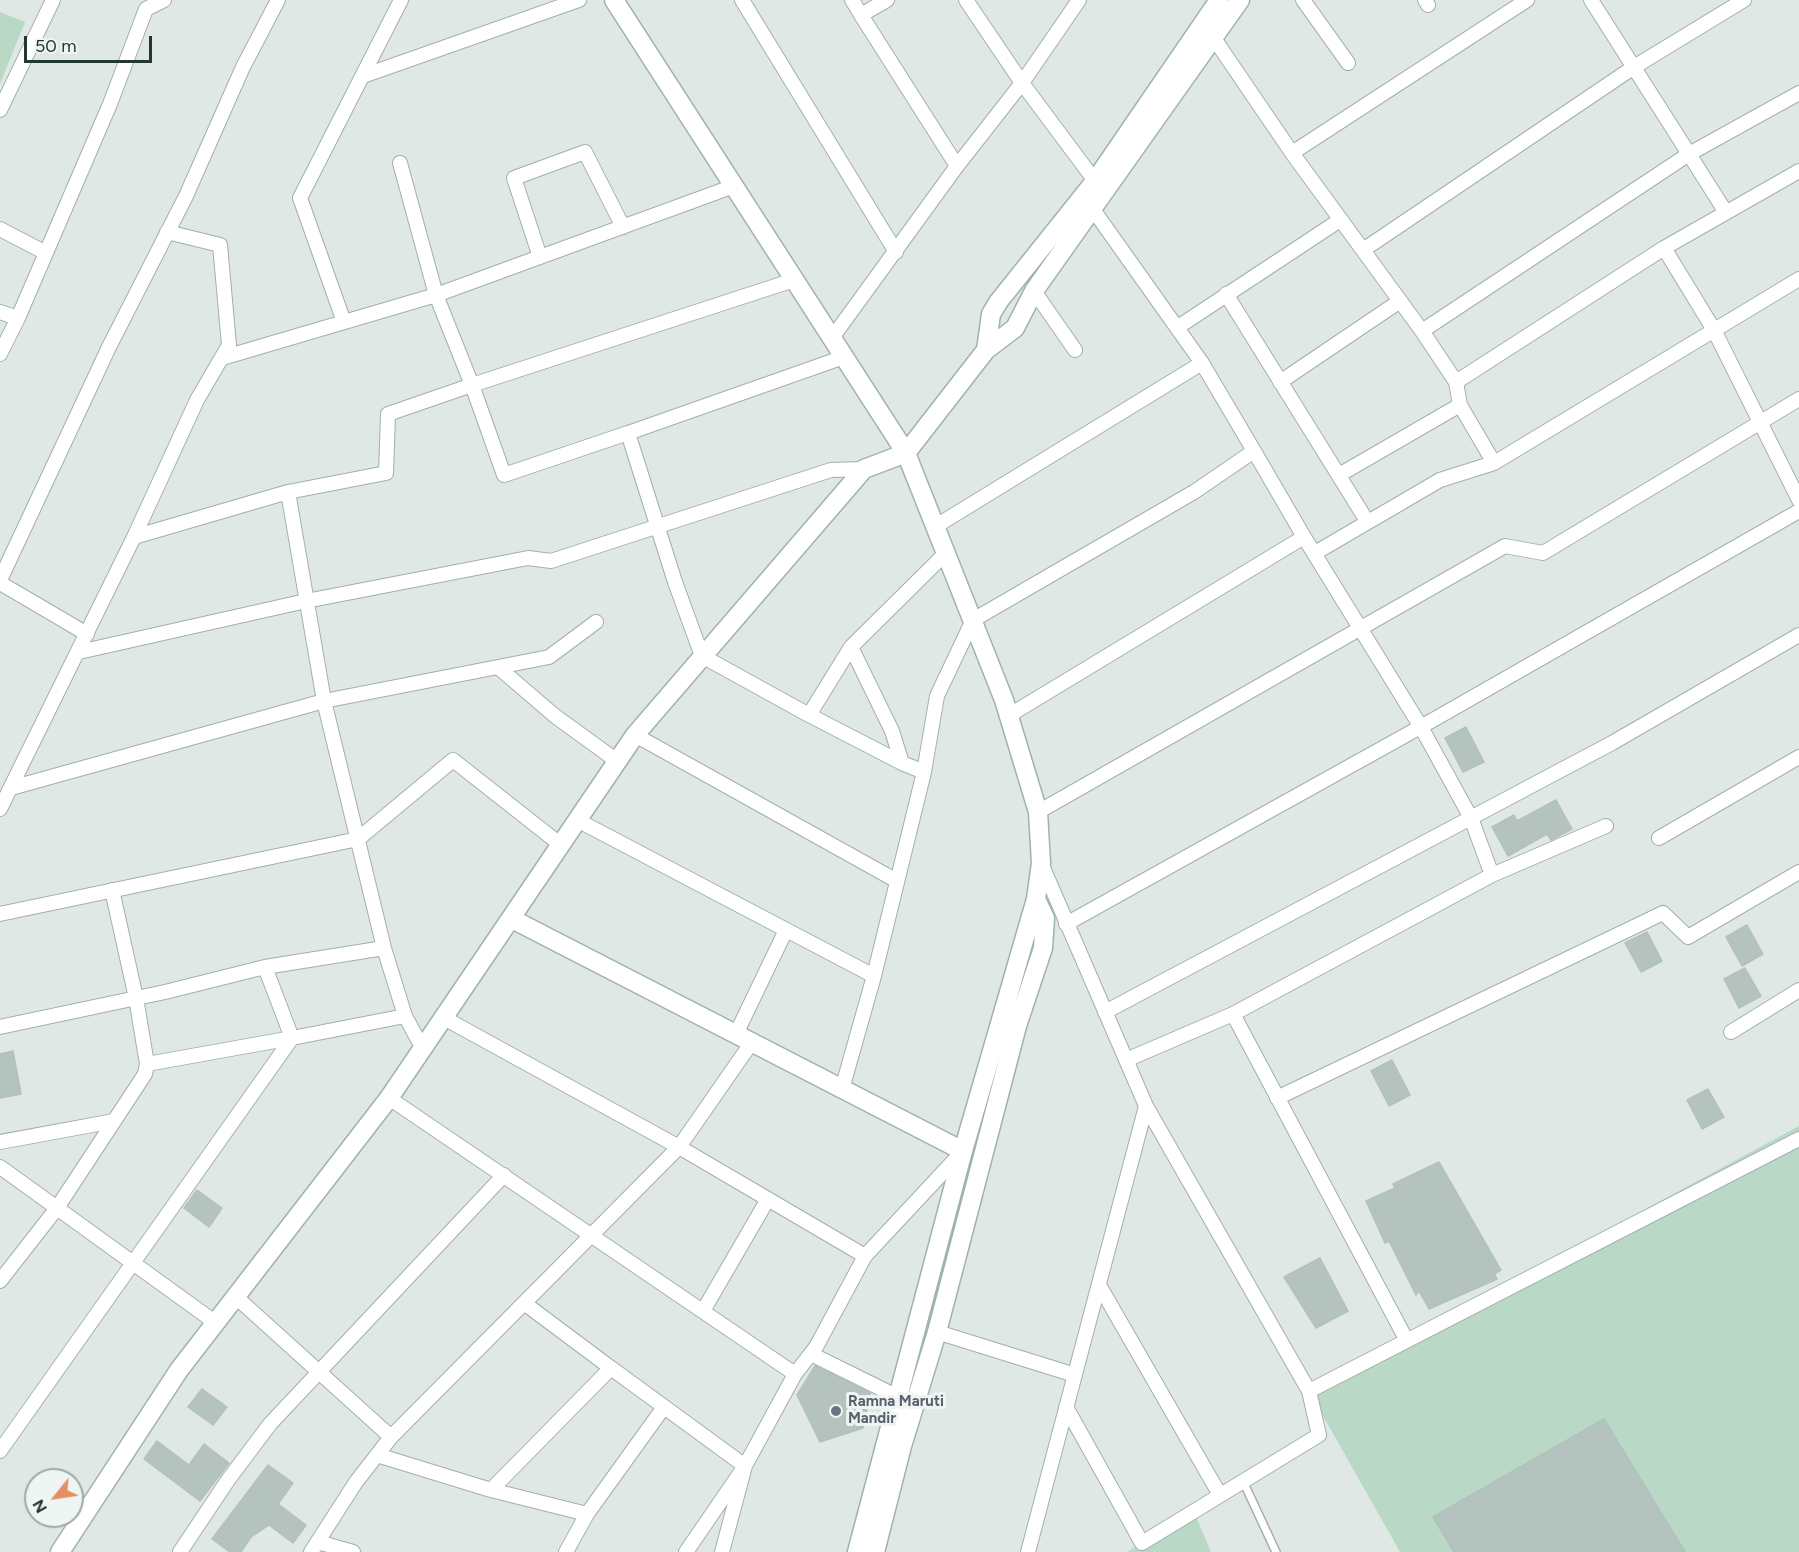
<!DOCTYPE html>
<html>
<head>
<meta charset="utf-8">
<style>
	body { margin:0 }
	#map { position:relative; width:1799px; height:1552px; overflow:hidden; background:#dfe8e5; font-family:Figtree,sans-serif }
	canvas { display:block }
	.north { position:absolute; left:24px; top:1468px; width:60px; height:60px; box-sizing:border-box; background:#eff5f3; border:2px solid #9da9a6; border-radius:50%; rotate:240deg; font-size:16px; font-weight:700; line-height:24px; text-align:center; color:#223633 }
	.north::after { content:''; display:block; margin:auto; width:21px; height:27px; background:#e39162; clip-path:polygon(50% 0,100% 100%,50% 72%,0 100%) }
	.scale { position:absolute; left:24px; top:36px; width:128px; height:27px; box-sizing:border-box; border:3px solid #223633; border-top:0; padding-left:8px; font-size:18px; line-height:21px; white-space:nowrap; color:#223633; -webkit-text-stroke:4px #eff5f3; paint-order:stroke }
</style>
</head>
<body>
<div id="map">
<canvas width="1799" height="1552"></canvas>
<div class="north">N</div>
<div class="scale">50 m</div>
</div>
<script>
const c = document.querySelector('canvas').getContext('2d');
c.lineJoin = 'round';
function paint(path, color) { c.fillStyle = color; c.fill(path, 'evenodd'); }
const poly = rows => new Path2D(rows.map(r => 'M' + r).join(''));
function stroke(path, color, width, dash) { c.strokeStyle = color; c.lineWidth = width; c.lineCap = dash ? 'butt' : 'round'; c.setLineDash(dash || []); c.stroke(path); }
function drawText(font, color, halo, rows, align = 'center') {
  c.font = font + ' Figtree,sans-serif'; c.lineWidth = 6; c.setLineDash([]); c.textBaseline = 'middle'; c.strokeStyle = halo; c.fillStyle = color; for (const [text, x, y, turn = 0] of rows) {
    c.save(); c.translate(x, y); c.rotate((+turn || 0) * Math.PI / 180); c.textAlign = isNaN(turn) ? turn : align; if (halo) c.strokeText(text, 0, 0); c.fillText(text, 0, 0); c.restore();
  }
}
paint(poly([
	[0,12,25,22,0,84],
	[1799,1126,1799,1552,1400,1552,1309,1391],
	[1194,1512,1211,1552,1127,1552]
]), '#b9d8c5');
const building = poly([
	[1466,727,1484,762,1463,772,1445,738,1466,727],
	[1556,800,1572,829,1551,840,1547,834,1508,856,1492,827,1514,815,1517,821,1556,800],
	[1747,925,1763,954,1742,966,1726,937,1747,925],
	[1647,932,1662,961,1641,972,1625,943,1647,932],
	[1745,968,1761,996,1739,1008,1724,979,1745,968],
	[13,1051,21,1094,0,1098,0,1054,13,1051],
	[1392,1060,1410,1095,1389,1106,1371,1071,1392,1060],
	[1708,1089,1724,1117,1702,1129,1687,1100,1708,1089],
	[1439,1162,1501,1270,1494,1274,1497,1279,1429,1309,1419,1291,1416,1295,1389,1241,1385,1243,1366,1201,1395,1188,1393,1184,1439,1162],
	[197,1190,222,1208,209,1227,184,1208,197,1190],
	[1320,1258,1348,1311,1316,1328,1284,1277,1320,1258],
	[815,1366,870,1393,863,1428,820,1442,797,1395,815,1366],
	[202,1389,227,1407,213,1425,188,1407,202,1389],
	[1604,1419,1685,1552,1454,1552,1433,1517,1604,1419],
	[157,1441,189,1465,204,1444,229,1463,200,1501,144,1459,157,1441],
	[268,1465,293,1483,278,1504,306,1525,293,1543,269,1525,251,1537,241,1552,230,1552,212,1539,268,1465]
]);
paint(building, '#b4c3be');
stroke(building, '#b2c1bd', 1.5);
const lane = poly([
	[1243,1481,1276,1552]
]);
const street = poly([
	[742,0,896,252],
	[852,0,861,15],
	[887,0,861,15,957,166],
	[966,0,1022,83,1101,189],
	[1303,0,1348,63],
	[1425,0,1428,5],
	[1591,0,1689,154,1799,93],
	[1213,37,1292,153,1527,0],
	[363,76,579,0],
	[0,110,53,0],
	[1292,153,1422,331,1456,382,1460,405,1494,463],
	[400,163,436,295,472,385,794,280],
	[1799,171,1664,248,1714,330,1799,500],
	[0,229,46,253],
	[167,232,220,245,229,345,197,400,134,537,288,492,324,701,384,948,405,1016,423,1049],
	[1363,250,1634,67,1744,0],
	[540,257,514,178,585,152,623,227],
	[1034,291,1075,350],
	[1226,294,1367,521],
	[0,312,18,318,0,354],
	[18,318,110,104,146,9,164,0],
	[344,322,300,198,401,0],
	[1178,327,1340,220],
	[1422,331,1689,154,1725,211],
	[832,338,957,166,1022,83,1079,0],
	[222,358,436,295,734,186],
	[1202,363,1254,451],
	[1280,382,1400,301],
	[1456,382,1664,248],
	[628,433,844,357],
	[1339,475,1460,405],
	[288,492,386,473,388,414,472,385,504,475,628,433,675,582,702,656,809,715,851,647,892,731,902,763,924,772],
	[936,526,1202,363,1087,201],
	[1315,553,1440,480,1494,463,1799,279],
	[0,580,109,347,186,196,243,67,278,0],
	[0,583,87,634],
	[851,647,947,552],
	[79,652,306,601,528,558,551,561,831,470,864,469],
	[499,668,555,716,617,761],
	[809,715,902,763],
	[1008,716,1304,537,1421,727,1471,818,1492,875],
	[635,735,897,881],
	[11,788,324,701,549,657,596,622],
	[0,809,134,537],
	[1038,812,1505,546,1543,553,1799,399],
	[579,821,874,976],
	[1659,838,1799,757],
	[0,914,358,839,453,760,561,845],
	[1066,924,1433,720,1799,511],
	[1105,1012,1612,743,1799,635],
	[444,1018,679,1147,865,1256],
	[0,1027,165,992,265,967,384,948],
	[1731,1032,1799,990],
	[736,1034,786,930],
	[1126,1060,1233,1014],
	[147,1064,292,1038,265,967],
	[842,1089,874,976,924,772,937,696,973,620,1194,492,1254,451,1304,537],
	[389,1098,795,1374],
	[1277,1098,1663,913,1688,937,1799,872],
	[1146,1106,1309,1391,1799,1139],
	[0,1142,114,1121],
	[0,1167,57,1208,145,1074,147,1064,136,998,112,890],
	[0,1281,57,1208,216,1323],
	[1099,1285,1220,1495],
	[236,1297,391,1437],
	[524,1303,611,1368,491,1490,587,1514,566,1552],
	[703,1311,768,1199],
	[937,1332,1075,1375],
	[1406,1339,1233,1014,1492,875,1606,826],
	[811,1354,898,1397],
	[611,1368,745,1466,722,1552],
	[1066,1407,1142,1543,1319,1435,1309,1391],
	[0,1451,292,1038,405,1016],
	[377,1455,491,1490],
	[587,1514,664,1407],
	[318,1542,353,1552],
	[180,1552,228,1480,270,1424,504,1175],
	[311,1552,356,1482,391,1437,679,1147,752,1042],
	[686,1552,745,1466,795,1374,816,1347,865,1256,963,1151],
	[1028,1552,1146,1106,1041,863]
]);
const secondary = poly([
	[614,0,906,453,1004,700,1038,812,1041,863,1036,899,963,1151,857,1552],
	[986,350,991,314,999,301,1095,181,1219,0],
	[512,919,963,1151],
	[60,1552,179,1370,389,1098,635,735,864,469,906,453,986,350,1015,328,1034,291,1240,0],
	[875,1552,902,1446,937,1332,1017,1026,1043,948,1045,918,1036,899]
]);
stroke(lane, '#a3afac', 10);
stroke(street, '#a3afac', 16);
stroke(secondary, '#9fb3ae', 21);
stroke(lane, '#fff', 7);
stroke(street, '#fff', 14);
stroke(secondary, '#fff', 18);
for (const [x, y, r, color] of [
	[836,1411,6,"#6b7280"]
]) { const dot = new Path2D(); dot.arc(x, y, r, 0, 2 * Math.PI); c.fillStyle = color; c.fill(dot); stroke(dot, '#eff5f3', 2); }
drawText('bold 15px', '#5b616d', '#eff5f3', [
	["Ramna Maruti",848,1402],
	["Mandir",848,1419]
], 'left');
</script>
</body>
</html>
